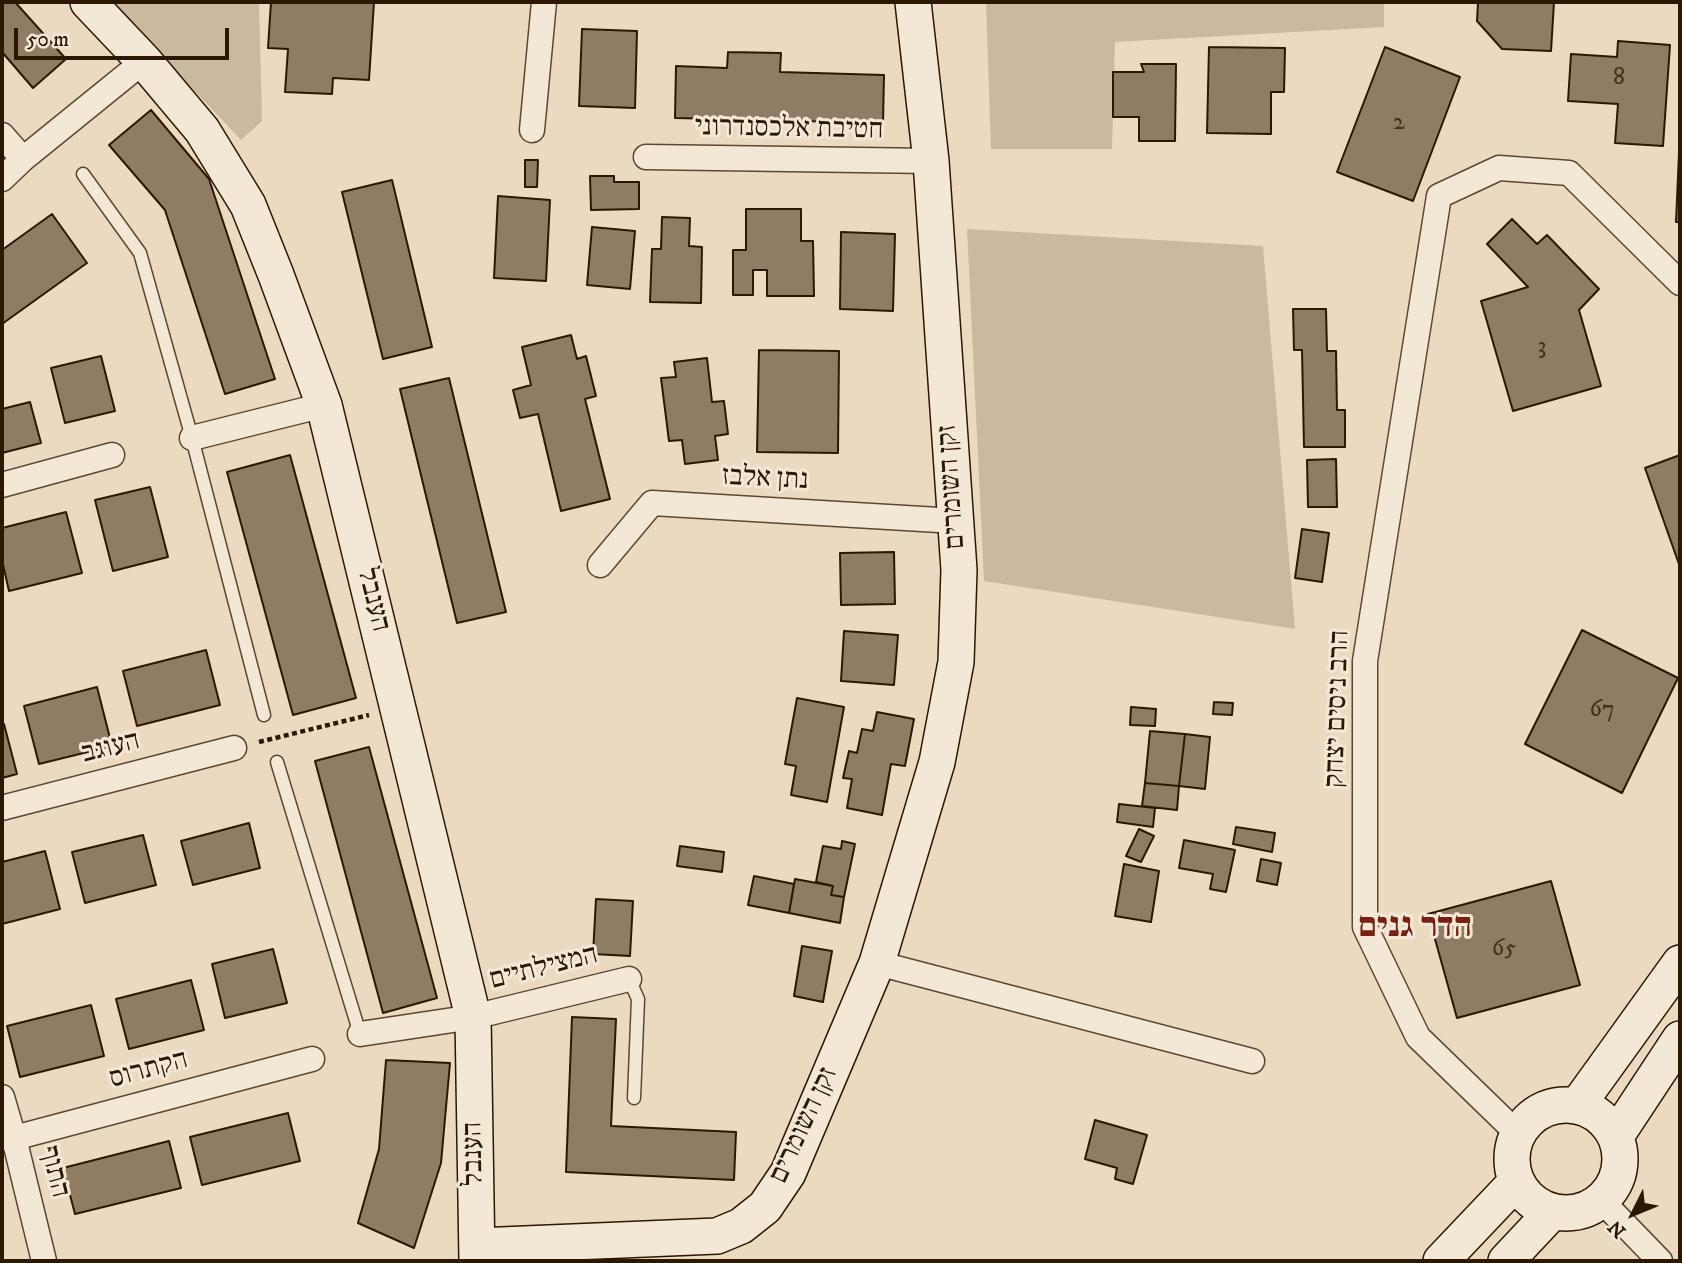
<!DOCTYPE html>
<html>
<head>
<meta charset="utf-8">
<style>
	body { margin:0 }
	#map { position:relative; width:1682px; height:1263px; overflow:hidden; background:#ecdac0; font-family:"IM FELL DW Pica",serif }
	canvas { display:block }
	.frame { position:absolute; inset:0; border:4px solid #2c1700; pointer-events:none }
	.north { position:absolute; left:1598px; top:1179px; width:70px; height:70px; -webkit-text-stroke:5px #f3e7d6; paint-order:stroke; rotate:227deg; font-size:19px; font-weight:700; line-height:28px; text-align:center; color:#2c1700 }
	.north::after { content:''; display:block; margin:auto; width:24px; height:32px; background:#2c1700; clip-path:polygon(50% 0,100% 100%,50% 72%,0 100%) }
	.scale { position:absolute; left:14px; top:28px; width:215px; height:32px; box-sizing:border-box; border:4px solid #2c1700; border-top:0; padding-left:9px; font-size:21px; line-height:24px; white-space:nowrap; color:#2c1700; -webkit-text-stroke:5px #f3e7d6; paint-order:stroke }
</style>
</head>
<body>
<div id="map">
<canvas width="1682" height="1263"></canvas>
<div class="frame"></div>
<div class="north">N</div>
<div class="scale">50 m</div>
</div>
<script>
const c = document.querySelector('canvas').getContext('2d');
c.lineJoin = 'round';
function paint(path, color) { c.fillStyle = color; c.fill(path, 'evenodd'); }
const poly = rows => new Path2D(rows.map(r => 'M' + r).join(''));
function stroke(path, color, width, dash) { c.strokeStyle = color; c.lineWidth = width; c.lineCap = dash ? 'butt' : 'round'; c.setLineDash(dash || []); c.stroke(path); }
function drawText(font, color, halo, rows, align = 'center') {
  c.font = font + ' "IM FELL DW Pica","Frank Ruhl Libre",serif'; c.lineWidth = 6; c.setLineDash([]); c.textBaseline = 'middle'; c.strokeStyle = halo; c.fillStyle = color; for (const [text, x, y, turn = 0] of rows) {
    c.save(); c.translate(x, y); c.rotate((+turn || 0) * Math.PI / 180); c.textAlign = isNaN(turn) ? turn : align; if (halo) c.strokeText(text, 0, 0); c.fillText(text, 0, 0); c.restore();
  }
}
paint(poly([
	[111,2,259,2,262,121,241,140],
	[986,2,1384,2,1384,27,1115,42,1112,149,991,149],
	[967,229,1263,246,1295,629,984,581]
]), '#cbb99f');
const building = poly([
	[2,2,15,2,66,59,33,88,2,52,2,2],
	[271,2,374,2,369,80,333,78,332,94,285,92,288,49,268,48,271,2],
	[1478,2,1554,2,1551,51,1502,49,1477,21,1478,2],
	[582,29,637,31,635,108,579,106,582,29],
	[1618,41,1670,45,1663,146,1615,143,1618,104,1568,101,1571,54,1617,57,1618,41],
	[1209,47,1285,48,1284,92,1271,92,1271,134,1207,133,1209,47],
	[1385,47,1460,77,1413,201,1337,172,1385,47],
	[728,52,781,53,780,72,884,75,883,123,675,118,676,66,727,68,728,52],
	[1141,64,1176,64,1175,141,1139,141,1139,117,1113,117,1113,72,1144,72,1141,64],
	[151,110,209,179,275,379,225,394,165,210,109,145,151,110],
	[1679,153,1680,153,1680,222,1676,222,1679,153],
	[525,160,538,160,537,187,525,187,525,160],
	[590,176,614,176,614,182,639,182,639,209,591,210,590,176],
	[392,180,432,347,383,359,342,192,392,180],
	[498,196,550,200,546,281,494,278,498,196],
	[746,209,801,209,801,241,813,241,814,296,767,296,767,270,753,270,753,295,733,295,733,250,746,250,746,209],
	[52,214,87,263,2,324,2,250,52,214],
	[662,217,690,218,689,246,702,247,701,303,650,302,652,249,661,249,662,217],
	[1512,219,1537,244,1547,235,1599,289,1579,310,1601,386,1513,411,1481,301,1528,287,1487,244,1512,219],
	[592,227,635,231,630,289,587,285,592,227],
	[841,232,895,234,893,311,840,309,841,232],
	[1293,309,1326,309,1327,351,1336,351,1337,410,1345,410,1345,447,1304,447,1302,350,1294,350,1293,309],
	[571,335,577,359,586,356,596,396,585,399,610,499,561,511,538,414,520,418,513,390,531,385,522,347,571,335],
	[759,350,839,351,838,453,757,452,759,350],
	[101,356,115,411,65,423,51,368,101,356],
	[707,358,712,402,724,401,728,434,715,436,718,460,685,464,682,440,669,441,661,378,676,377,674,362,707,358],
	[449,378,506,612,457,623,400,389,449,378],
	[30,402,41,443,2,453,2,409,30,402],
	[290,455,356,698,293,715,227,472,290,455],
	[1680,455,1680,567,1645,468,1680,455],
	[1336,459,1337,507,1308,507,1307,460,1336,459],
	[150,487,168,557,113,571,95,500,150,487],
	[66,512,82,573,9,591,2,560,2,528,66,512],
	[1302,529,1329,533,1322,582,1295,578,1302,529],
	[894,552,895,604,841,605,840,553,894,552],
	[1582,630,1678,678,1622,793,1525,744,1582,630],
	[844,631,898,635,894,685,841,681,844,631],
	[206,650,220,705,137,726,123,671,206,650],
	[97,687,112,746,39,764,24,706,97,687],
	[797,698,844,707,827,802,791,795,796,766,785,764,797,698],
	[1214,702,1233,703,1232,715,1213,714,1214,702],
	[1131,707,1156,709,1155,726,1130,725,1131,707],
	[877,712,914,719,905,766,891,764,882,815,847,808,852,779,843,778,849,751,857,753,862,729,873,731,877,712],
	[4,724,17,774,2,778,2,725,4,724],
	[1150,731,1185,734,1179,786,1145,783,1150,731],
	[1185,734,1210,737,1205,789,1179,786,1185,734],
	[369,747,437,998,383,1013,315,761,369,747],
	[1145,783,1179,786,1177,810,1142,806,1145,783],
	[1119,804,1155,808,1153,827,1117,822,1119,804],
	[249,823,260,868,193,885,181,841,249,823],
	[1236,827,1275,833,1272,852,1233,844,1236,827],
	[1139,829,1154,836,1141,862,1126,856,1139,829],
	[143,835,156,885,85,903,72,852,143,835],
	[1184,840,1235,850,1226,892,1210,889,1213,874,1179,868,1184,840],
	[842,841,855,844,844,897,831,895,833,886,816,882,823,846,841,849,842,841],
	[680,846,724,852,722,872,677,866,680,846],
	[45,851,60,909,2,924,2,862,45,851],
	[1261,859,1281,863,1277,885,1257,881,1261,859],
	[1124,864,1159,871,1151,922,1115,916,1124,864],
	[754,876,794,884,789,913,748,905,754,876],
	[795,879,833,886,831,895,844,897,840,923,789,913,795,879],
	[1551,881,1580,985,1457,1018,1428,914,1551,881],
	[596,899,633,901,630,956,593,954,596,899],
	[802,946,832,951,823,1002,794,996,802,946],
	[273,949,287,1003,225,1018,212,964,273,949],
	[191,980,204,1030,129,1049,116,999,191,980],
	[91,1005,104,1056,20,1077,7,1026,91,1005],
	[572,1017,616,1019,611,1126,736,1132,734,1180,566,1172,572,1017],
	[386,1060,450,1063,441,1163,414,1248,358,1223,379,1149,386,1060],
	[288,1113,300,1161,202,1185,190,1137,288,1113],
	[1095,1120,1147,1135,1133,1184,1115,1179,1117,1168,1085,1159,1095,1120],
	[169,1141,181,1188,75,1214,63,1168,169,1141]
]);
paint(building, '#907c64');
stroke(building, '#2c1700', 2);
const lane = poly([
	[83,174,140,253,192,438,264,715],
	[277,762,360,1034],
	[629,979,638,999,634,1098]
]);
const street = poly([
	[532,130,544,2],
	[2,135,23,159],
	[646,157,931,161],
	[2,179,23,159,144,61],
	[192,438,324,405],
	[2,485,112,455],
	[600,565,652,503,956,521],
	[2,808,234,748],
	[877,963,1252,1061],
	[360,1034,473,1017,629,979],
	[2,1097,14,1138,44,1261],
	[1517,1133,1418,1037,1365,927,1365,661,1439,196,1499,168,1569,173,1680,283],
	[2,1138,14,1138,312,1059],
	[1602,1201,1660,1261]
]);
const secondary = poly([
	[88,2,144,61,202,130,248,205,276,275,324,405,473,1017,477,1261],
	'1512 1159a54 54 0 1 1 108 0a54 54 0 1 1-108 0Z',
	[1577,1106,1680,963],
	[1616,1136,1680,1039],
	[477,1246,717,1236,741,1226,765,1207,788,1173,877,963,937,762,956,662,959,570,931,161,913,2],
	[1441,1261,1516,1182],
	[1506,1261,1552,1212]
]);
stroke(lane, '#5c4830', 15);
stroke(street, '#5c4830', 27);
stroke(secondary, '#2c1700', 38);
stroke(poly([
	[259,742,369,715]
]), '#2c1700', 4.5, [5, 3.5]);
stroke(lane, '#f3e7d6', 12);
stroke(street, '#f3e7d6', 24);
stroke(secondary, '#f3e7d6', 35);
drawText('24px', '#453019', null, [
	["8",1619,79],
	["2",1399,124],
	["3",1542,348],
	["67",1602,711],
	["65",1504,950]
]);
drawText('28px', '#2c1700', '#f3e7d6', [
	["חטיבת אלכסנדרוני",789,130,1],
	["נתן אלבז",765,480,3],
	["זקן השומרים",953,487,-94],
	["הענבל",372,600,76],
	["הרב ניסים יצחק",1339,709,-88],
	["העוגב",111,749,-14],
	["המצילתיים",544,969,-14],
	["הקתרוס",149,1071,-15],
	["זקן השומרים",805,1126,-65],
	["הענבל",475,1154,-91],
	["התוף",53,1172,76]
]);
drawText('bold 35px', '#7a1f14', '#f3e7d6', [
	["הדר גנים",1415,929]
]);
</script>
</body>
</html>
